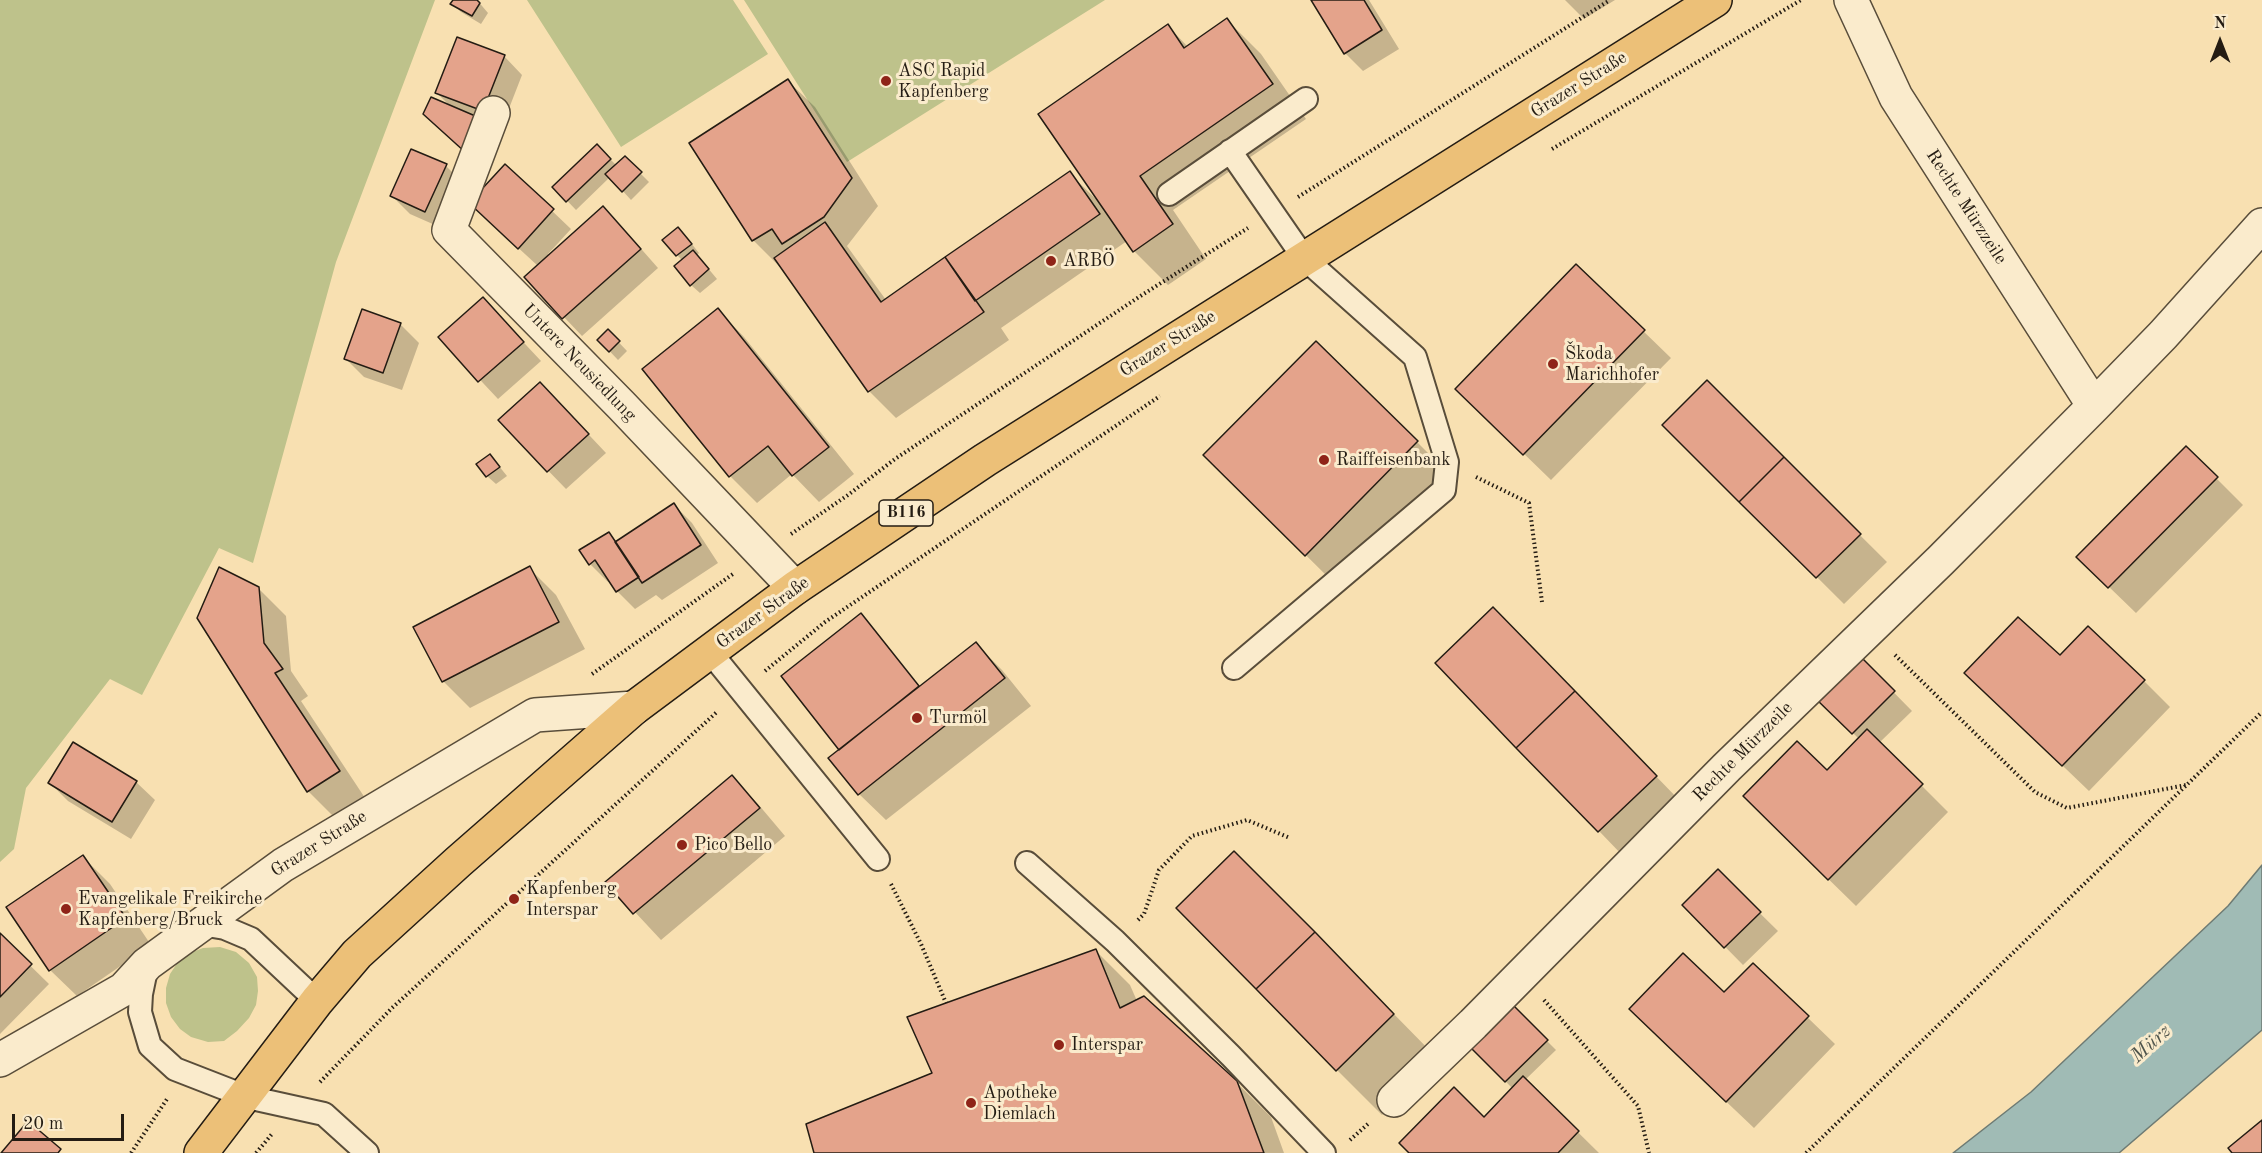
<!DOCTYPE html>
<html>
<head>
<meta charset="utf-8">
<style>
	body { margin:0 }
	#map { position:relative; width:2262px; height:1153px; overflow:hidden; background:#f8e0b1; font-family:"Old Standard TT",serif }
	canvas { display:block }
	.north { position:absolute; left:2190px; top:12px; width:60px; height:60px; -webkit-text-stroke:4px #faebcc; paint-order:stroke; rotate:0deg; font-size:16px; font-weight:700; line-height:24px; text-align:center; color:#241c13 }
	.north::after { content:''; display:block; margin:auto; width:21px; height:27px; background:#241c13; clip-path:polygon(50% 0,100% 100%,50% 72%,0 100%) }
	.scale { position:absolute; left:12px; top:1114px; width:112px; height:27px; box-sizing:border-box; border:3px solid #241c13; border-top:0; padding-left:8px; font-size:18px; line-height:21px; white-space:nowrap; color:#241c13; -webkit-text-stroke:4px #faebcc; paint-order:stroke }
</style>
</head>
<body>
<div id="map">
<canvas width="2262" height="1153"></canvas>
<div class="north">N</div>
<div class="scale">20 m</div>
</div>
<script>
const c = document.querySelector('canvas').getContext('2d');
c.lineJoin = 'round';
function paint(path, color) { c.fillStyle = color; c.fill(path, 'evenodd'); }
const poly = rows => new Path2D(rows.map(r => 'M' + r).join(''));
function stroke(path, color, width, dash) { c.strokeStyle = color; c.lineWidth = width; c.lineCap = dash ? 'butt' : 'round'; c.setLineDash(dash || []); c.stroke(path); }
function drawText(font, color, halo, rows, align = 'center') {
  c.font = font + ' "Old Standard TT",serif'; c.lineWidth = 6; c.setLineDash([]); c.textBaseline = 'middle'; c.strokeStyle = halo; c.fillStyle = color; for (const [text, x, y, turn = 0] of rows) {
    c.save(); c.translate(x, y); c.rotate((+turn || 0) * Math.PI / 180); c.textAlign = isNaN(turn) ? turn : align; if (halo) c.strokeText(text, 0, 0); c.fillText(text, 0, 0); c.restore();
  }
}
paint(poly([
	[0,0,435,0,336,262,253,563,219,548,142,695,110,679,26,788,14,849,0,862],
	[527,0,733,0,768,54,621,147],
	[744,0,1105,0,847,162],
	[220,947,236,952,249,963,257,977,258,991,256,1005,249,1018,237,1031,224,1041,208,1042,191,1037,180,1029,171,1017,166,1003,166,988,170,974,178,962,190,953,203,948]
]), '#bec28b');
const water = poly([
	[2262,865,2262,1030,2119,1153,1953,1153,2031,1092,2228,906,2262,865]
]);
paint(water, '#a0bbb5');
stroke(water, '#6e7b74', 1.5);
paint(poly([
	[454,0,477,0,488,13,481,24,461,12,452,4],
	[1312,0,1369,0,1399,49,1363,71,1345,53],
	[1565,0,1615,0,1584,19],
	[1227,20,1261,54,1306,119,1173,210,1206,259,1168,285,1134,251,1127,241,1001,328,1009,340,896,418,869,391,782,266,780,267,753,240,691,143,788,81,815,107,878,206,847,246,886,300,1069,173,1098,201,1168,26,1188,47],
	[504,56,522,75,501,129,451,107,437,93],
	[597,146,617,166,625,158,649,182,631,200,610,177,576,210,554,187],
	[446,166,464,184,444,229,410,214,392,196],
	[505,166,571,229,548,254,550,256,621,226,658,268,582,336,526,277,538,266,489,221],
	[687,238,699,253,697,255,717,279,700,293,691,285,683,261,677,255],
	[1576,266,1671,358,1551,480,1484,415],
	[483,299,541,361,498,399,440,337],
	[718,310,744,337,854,474,819,502,792,474,757,503,730,476,644,369],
	[400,324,419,343,402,390,364,377,346,359],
	[608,331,627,351,618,360,599,340],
	[1707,383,1887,562,1844,604,1664,425],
	[558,402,606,453,566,489,500,421],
	[1417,442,1451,476,1340,589,1205,455],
	[2186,448,2243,505,2136,613,2078,557],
	[490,455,507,476,496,484,487,476],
	[674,505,692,523,718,563,662,600,656,595,635,609,617,591,610,581,608,582,590,564,608,534,617,542],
	[529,568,556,595,585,649,470,708,443,681],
	[258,588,286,616,291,671,308,696,301,701,365,798,335,818,308,791,199,618],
	[870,624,920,688,976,644,1002,670,1031,706,886,820,859,794,841,750],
	[1520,636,1682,803,1625,858,1599,831],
	[1859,657,1912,711,1879,743,1948,812,1856,906,1771,823,1859,739,1818,698],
	[2144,681,2170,707,2089,791,1993,699],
	[732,777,758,804,785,836,661,940,607,882],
	[136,782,155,800,131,839,68,801,50,783],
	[83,857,110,884,151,945,77,996,50,970],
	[1718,872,1778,931,1743,965,1684,905],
	[1280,898,1439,1060,1382,1115,1337,1070],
	[0,936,49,984,0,1034],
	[1096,951,1130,985,1137,1001,1236,1082,1271,1117,1284,1153,815,1153,934,1074],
	[1753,965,1835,1044,1754,1128,1657,1036,1724,994],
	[1512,1006,1556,1050,1525,1080,1599,1153,1411,1153,1484,1119,1513,1089,1471,1046]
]), '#0003');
const building = poly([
	[453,0,477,0,480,3,472,16,450,4,453,0],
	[1311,0,1364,0,1382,30,1344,54,1311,0],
	[1227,18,1273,84,1140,176,1173,224,1133,252,1038,114,1168,24,1184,48,1227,18],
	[457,37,505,55,483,111,435,93,457,37],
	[788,79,852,178,824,217,782,244,772,229,752,241,689,143,788,79],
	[431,97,480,118,465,152,423,114,431,97],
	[597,144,611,159,566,202,552,187,597,144],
	[411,149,447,164,425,212,390,196,411,149],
	[625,156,642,172,622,192,605,174,625,156],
	[505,164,554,209,518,249,469,203,505,164],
	[1070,171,1100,214,975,301,945,257,1070,171],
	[603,206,641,249,562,319,524,277,603,206],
	[825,222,881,302,945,257,984,312,868,392,774,258,825,222],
	[678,227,692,244,676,256,662,240,678,227],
	[693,250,709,269,690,286,674,266,693,250],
	[1576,264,1645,330,1523,455,1455,389,1576,264],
	[483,297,524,342,478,382,438,337,483,297],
	[718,308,829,447,792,476,768,446,729,477,642,369,718,308],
	[362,309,401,323,383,373,344,359,362,309],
	[608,329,620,341,609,352,597,340,608,329],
	[1316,341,1418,441,1305,556,1203,455,1316,341],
	[1707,380,1784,457,1739,502,1662,425,1707,380],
	[540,382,589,434,547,472,498,420,540,382],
	[2186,446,2218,477,2108,588,2076,557,2186,446],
	[490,454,500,467,486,477,476,464,490,454],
	[1784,457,1861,534,1816,578,1739,502,1784,457],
	[674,503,701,545,642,583,615,542,674,503],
	[609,532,639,577,616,592,595,560,589,565,579,550,609,532],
	[530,566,559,622,442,682,413,627,530,566],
	[219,567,259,587,264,643,283,669,275,673,340,771,307,792,197,618,219,567],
	[1493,607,1575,691,1516,748,1435,663,1493,607],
	[861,613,919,686,839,750,781,676,861,613],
	[2018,617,2060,655,2088,626,2145,680,2062,766,1964,673,2018,617],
	[976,642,1005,678,858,795,828,758,976,642],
	[1859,655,1895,691,1852,734,1815,698,1859,655],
	[1575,691,1657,776,1598,832,1516,748,1575,691],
	[1867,729,1923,784,1828,880,1743,796,1797,741,1827,770,1867,729],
	[73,742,137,781,112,822,48,783,73,742],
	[732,775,760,808,633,914,605,882,732,775],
	[1234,851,1315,932,1256,989,1176,908,1234,851],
	[83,855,126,918,49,971,6,907,83,855],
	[1718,869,1761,912,1724,948,1682,905,1718,869],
	[1315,932,1394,1014,1336,1071,1256,989,1315,932],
	[0,933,32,964,0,997,0,933],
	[1096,949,1120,1008,1144,996,1237,1081,1264,1153,814,1153,806,1124,932,1073,907,1017,1096,949],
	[1683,953,1724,992,1753,963,1809,1016,1726,1102,1629,1009,1683,953],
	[1512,1004,1548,1040,1505,1082,1469,1046,1512,1004],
	[1523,1076,1579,1131,1558,1153,1409,1153,1399,1143,1454,1087,1484,1117,1523,1076],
	[2262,1120,2262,1153,2232,1153,2228,1148,2262,1120],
	[28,1121,61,1149,58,1153,1,1153,28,1121]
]);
paint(building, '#e4a38b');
stroke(building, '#241c13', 1.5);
const service = poly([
	[1230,151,1304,258,1415,357,1447,462,1444,490,1234,668],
	[1169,194,1306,99],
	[710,652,878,859],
	[1027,863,1115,941,1231,1056,1324,1153],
	[201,924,225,928,251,939,317,1001],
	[147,965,141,994,140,1012,150,1046,175,1069,247,1097,324,1114,367,1153]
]);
const minor = poly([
	[1851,0,1896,97,2094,406],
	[493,113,449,230,622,406,795,588],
	[0,1060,124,989,147,964,283,865,535,715,634,708],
	[1394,1100,1473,1024,1727,767,1941,560,2094,406,2163,335,2262,225]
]);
const primary = poly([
	[201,1153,317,1001,357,954,458,862,634,708,795,588,985,460,1715,0]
]);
stroke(service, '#594d3a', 26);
stroke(minor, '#594d3a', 36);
stroke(primary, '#241c13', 36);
stroke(poly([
	[1552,149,1801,0],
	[1298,197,1610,0],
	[1476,477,1529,503,1542,602],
	[791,534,848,495,895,459,1142,295,1248,228],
	[1895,655,2035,792,2067,808,2186,785],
	[765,671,825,622,1160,396],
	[592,674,733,574],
	[891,884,921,944,946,1003],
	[1138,920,1144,914,1159,870,1192,836,1247,820,1290,838],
	[1544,1000,1638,1106,1649,1153],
	[320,1082,392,1008,718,711],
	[1350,1140,1369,1123],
	[131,1153,167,1099],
	[256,1153,272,1134],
	[1806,1153,2262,712]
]), '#241c13', 4, [1.5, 3]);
stroke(service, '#faebcc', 22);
stroke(minor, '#faebcc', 33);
stroke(primary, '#ecc078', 33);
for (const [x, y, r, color] of [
	[886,81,6,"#8f2418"],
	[1051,261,6,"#8f2418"],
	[1553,364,6,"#8f2418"],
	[1324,460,6,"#8f2418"],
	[917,718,6,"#8f2418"],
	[682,845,6,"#8f2418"],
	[514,899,6,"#8f2418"],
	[66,909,6,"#8f2418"],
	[1059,1045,6,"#8f2418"],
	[971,1103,6,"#8f2418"]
]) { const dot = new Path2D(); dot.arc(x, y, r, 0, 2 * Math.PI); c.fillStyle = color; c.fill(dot); stroke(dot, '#faebcc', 2); }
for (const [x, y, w] of [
	[906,513,54]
]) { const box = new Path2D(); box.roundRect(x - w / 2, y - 13, w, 26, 4.5); c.fillStyle = '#faebcc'; c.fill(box); stroke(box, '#241c13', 1.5); }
drawText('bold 16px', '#241c13', null, [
	["B116",906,513]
]);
drawText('18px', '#241c13', '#faebcc', [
	["ASC Rapid",898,71],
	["Kapfenberg",898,92],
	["ARBÖ",1063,261],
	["Škoda",1565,354],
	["Marichhofer",1565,375],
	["Raiffeisenbank",1336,460],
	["Turmöl",929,718],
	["Pico Bello",694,845],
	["Kapfenberg",526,889],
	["Interspar",526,910],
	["Evangelikale Freikirche",78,899],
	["Kapfenberg/Bruck",78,920],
	["Interspar",1071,1045],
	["Apotheke",983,1093],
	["Diemlach",983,1114]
], 'left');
drawText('18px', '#241c13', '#faebcc', [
	["Grazer Straße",1579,85,-32],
	["Rechte Mürzzeile",1966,207,57],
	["Grazer Straße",1168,344,-32],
	["Untere Neusiedlung",579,363,46],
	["Grazer Straße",763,613,-36],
	["Rechte Mürzzeile",1743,752,-45],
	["Grazer Straße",319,844,-32]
]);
drawText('italic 20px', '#4f544c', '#faebcc', [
	["Mürz",2151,1044,-42]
]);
</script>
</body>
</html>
